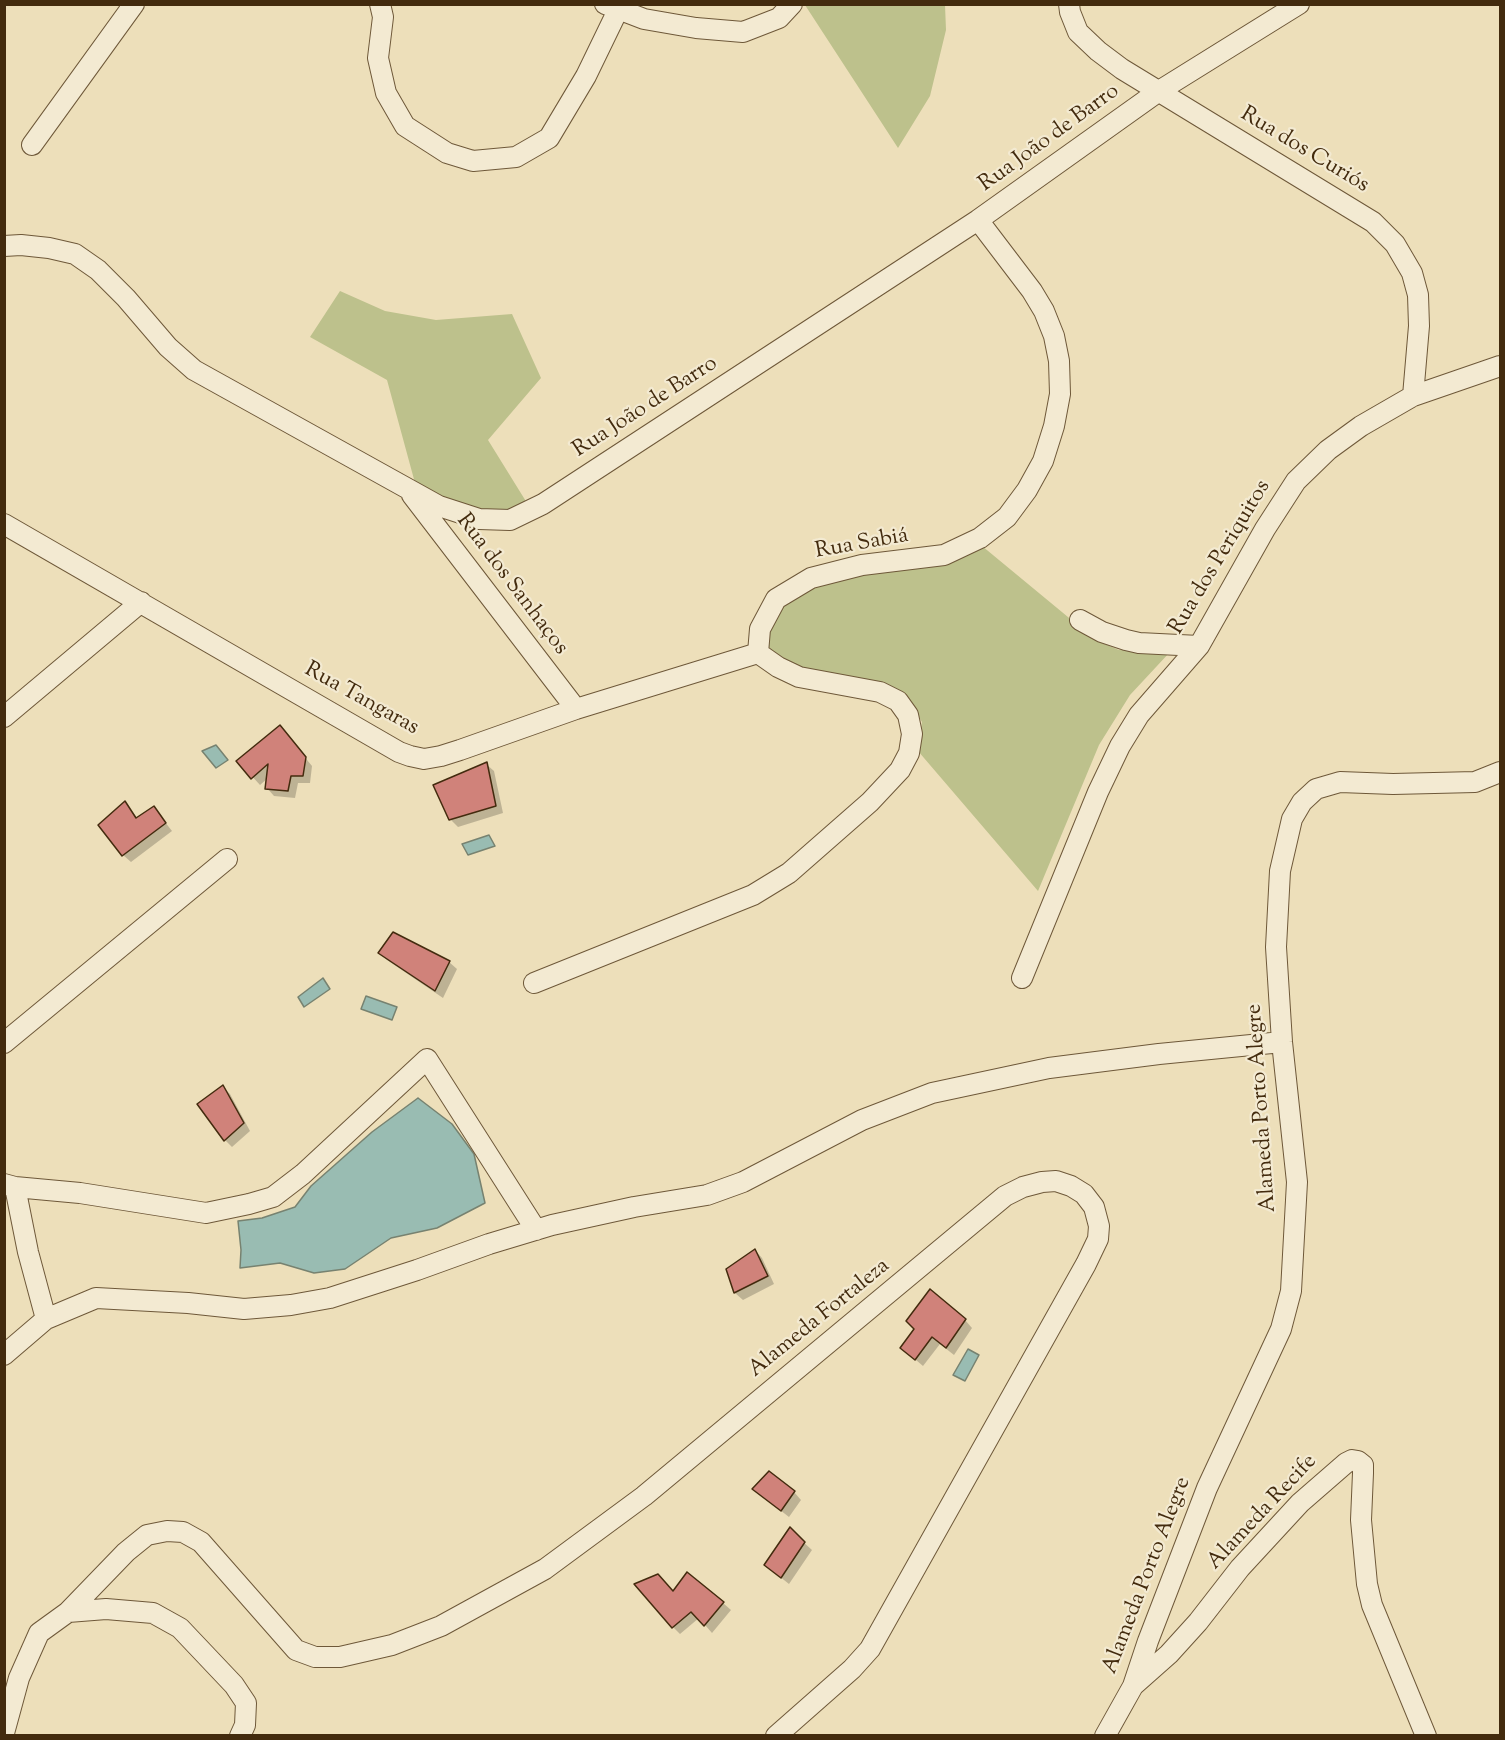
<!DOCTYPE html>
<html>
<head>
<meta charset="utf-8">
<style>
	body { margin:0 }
	#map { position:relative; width:1505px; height:1740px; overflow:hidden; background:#eddfba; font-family:"Sorts Mill Goudy",serif }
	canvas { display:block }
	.frame { position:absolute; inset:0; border:6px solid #432b0e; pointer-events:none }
</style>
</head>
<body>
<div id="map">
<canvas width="1505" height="1740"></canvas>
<div class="frame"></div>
</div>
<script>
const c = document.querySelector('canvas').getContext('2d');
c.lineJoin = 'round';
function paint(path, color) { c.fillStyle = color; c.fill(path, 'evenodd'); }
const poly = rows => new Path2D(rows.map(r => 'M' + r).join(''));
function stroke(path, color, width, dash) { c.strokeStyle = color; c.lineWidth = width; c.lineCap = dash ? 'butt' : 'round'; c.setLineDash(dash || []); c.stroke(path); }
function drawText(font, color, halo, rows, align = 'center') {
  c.font = font + ' "Sorts Mill Goudy",serif'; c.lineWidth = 4.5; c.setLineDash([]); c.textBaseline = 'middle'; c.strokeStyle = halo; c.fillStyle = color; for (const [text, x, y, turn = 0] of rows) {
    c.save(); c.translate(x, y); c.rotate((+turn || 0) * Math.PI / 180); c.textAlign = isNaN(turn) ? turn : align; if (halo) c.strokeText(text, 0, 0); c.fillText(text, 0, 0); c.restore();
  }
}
paint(poly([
	[805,5,945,5,946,30,930,96,898,148],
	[340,291,385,311,436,320,512,314,541,378,488,440,527,503,508,513,481,513,442,499,415,483,387,380,310,337],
	[976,541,1097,641,1119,650,1170,652,1130,695,1099,745,1038,891,918,751,922,722,908,700,801,671,769,657,764,630,781,602,813,583]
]), '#bdc18c');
const water = poly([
	[216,745,228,760,216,768,202,751,216,745],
	[489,835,495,846,468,855,462,844,489,835],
	[323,978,330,989,304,1007,298,997,323,978],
	[366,996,397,1007,392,1020,361,1009,366,996],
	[418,1098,452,1124,474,1154,485,1203,437,1228,391,1238,345,1269,314,1273,280,1263,240,1268,241,1250,238,1221,262,1218,295,1207,311,1186,372,1132,418,1098],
	[968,1349,979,1355,965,1381,953,1375,968,1349]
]);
paint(water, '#99bcb2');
stroke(water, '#778270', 1.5);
paint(poly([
	[280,727,312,766,310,783,298,783,295,798,274,796,267,788,268,778,260,785,238,761],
	[486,764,494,771,503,813,458,827,450,819],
	[125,803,138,819,154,808,172,831,131,862,123,855],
	[380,953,449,962,457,969,443,998,387,960],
	[223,1087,230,1094,250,1131,232,1147,225,1140],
	[755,1250,762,1258,774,1284,743,1300,735,1293,727,1270],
	[965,1320,972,1328,954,1355,940,1344,923,1366,902,1348,915,1329],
	[794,1492,801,1500,789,1517,762,1496],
	[790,1530,812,1550,789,1584,774,1572],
	[673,1593,723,1603,731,1610,712,1633,699,1618,680,1634,673,1627]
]), '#0003');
const building = poly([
	[280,725,306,757,303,776,291,776,288,791,265,789,268,764,251,779,236,761,280,725],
	[487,762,496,806,449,820,433,785,487,762],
	[125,801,136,818,154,806,166,823,122,856,98,825,125,801],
	[393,932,450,961,435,991,378,953,393,932],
	[223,1085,244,1123,224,1141,197,1104,223,1085],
	[755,1249,768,1276,734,1293,726,1269,755,1249],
	[930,1289,966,1319,946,1348,932,1337,915,1360,900,1348,914,1329,906,1321,930,1289],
	[769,1471,795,1491,781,1511,752,1489,769,1471],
	[790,1527,805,1542,781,1578,764,1565,790,1527],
	[687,1572,724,1602,704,1626,691,1612,672,1628,634,1584,658,1574,673,1591,687,1572]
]);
paint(building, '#d0827a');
stroke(building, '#432b0e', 1.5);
const minor = poly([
	[380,4,383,17,378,58,386,93,405,126,447,153,473,161,516,157,549,138,586,76,618,10],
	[605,4,644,19,696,28,743,32,779,18,792,4],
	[1069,4,1070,12,1078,32,1098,51,1122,69,1373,222,1395,244,1412,273,1418,295,1419,326,1413,396],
	[32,145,134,4],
	[4,246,21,245,49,248,75,254,98,270,126,298,168,347,194,370,439,506,479,519,510,520,543,504,978,220,1159,91,1299,4],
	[412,495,576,709],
	[4,524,399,752,410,756,424,759,441,756,460,750,576,709,758,653],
	[1080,620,1102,632,1126,640,1139,643,1199,646],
	[4,717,141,602],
	[1022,978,1098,792,1120,746,1139,715,1199,646,1265,529,1296,481,1328,450,1361,426,1413,396,1500,366],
	[534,983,753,895,789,873,870,802,900,770,909,753,912,734,908,715,898,701,880,692,799,677,778,667,758,653,760,629,776,599,811,578,862,565,944,555,980,538,1007,517,1027,490,1043,461,1054,426,1060,394,1059,361,1054,336,1044,311,1032,291,978,220],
	[4,1043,227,859],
	[4,1184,15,1187,80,1193,206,1213,249,1204,273,1197,303,1174,427,1059,536,1230],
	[15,1187,28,1252,46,1319],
	[4,1355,46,1319,96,1298,188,1303,244,1309,291,1305,330,1298,417,1270,489,1244,552,1225,634,1207,707,1195,743,1182,862,1120,932,1093,1049,1068,1159,1054,1282,1042],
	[68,1612,126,1552,147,1535,167,1531,183,1532,201,1542,296,1650,315,1657,340,1657,392,1645,441,1626,545,1569,644,1496,1005,1196,1023,1187,1042,1182,1056,1181,1071,1186,1084,1194,1094,1207,1099,1226,1098,1239,1086,1264,870,1649,852,1669,776,1736],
	[1134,1685,1169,1654,1198,1622,1240,1568,1300,1503,1346,1463,1352,1460,1358,1461,1363,1465,1363,1473,1361,1520,1367,1584,1372,1605,1426,1736],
	[4,1733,19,1678,39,1633,68,1612,106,1609,153,1613,180,1628,234,1685,246,1703,245,1725,240,1736],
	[1105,1736,1133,1686,1148,1641,1207,1488,1281,1329,1291,1291,1297,1182,1282,1042,1276,947,1280,871,1292,819,1302,802,1316,789,1340,782,1393,784,1475,782,1500,772]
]);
stroke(minor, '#6e5839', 22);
stroke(minor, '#f3ead2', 20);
drawText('22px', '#432b0e', '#f3ead2', [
	["Rua João de Barro",1050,139,-36],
	["Rua dos Curiós",1304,151,31],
	["Rua João de Barro",646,408,-33],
	["Rua Sabiá",862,545,-10],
	["Rua dos Periquitos",1221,558,-59],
	["Rua dos Sanhaços",511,585,53],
	["Rua Tangaras",361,700,29],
	["Alameda Porto Alegre",1263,1108,-94],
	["Alameda Fortaleza",820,1319,-39],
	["Alameda Recife",1263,1513,-47],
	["Alameda Porto Alegre",1148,1576,-69]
]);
</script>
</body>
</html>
